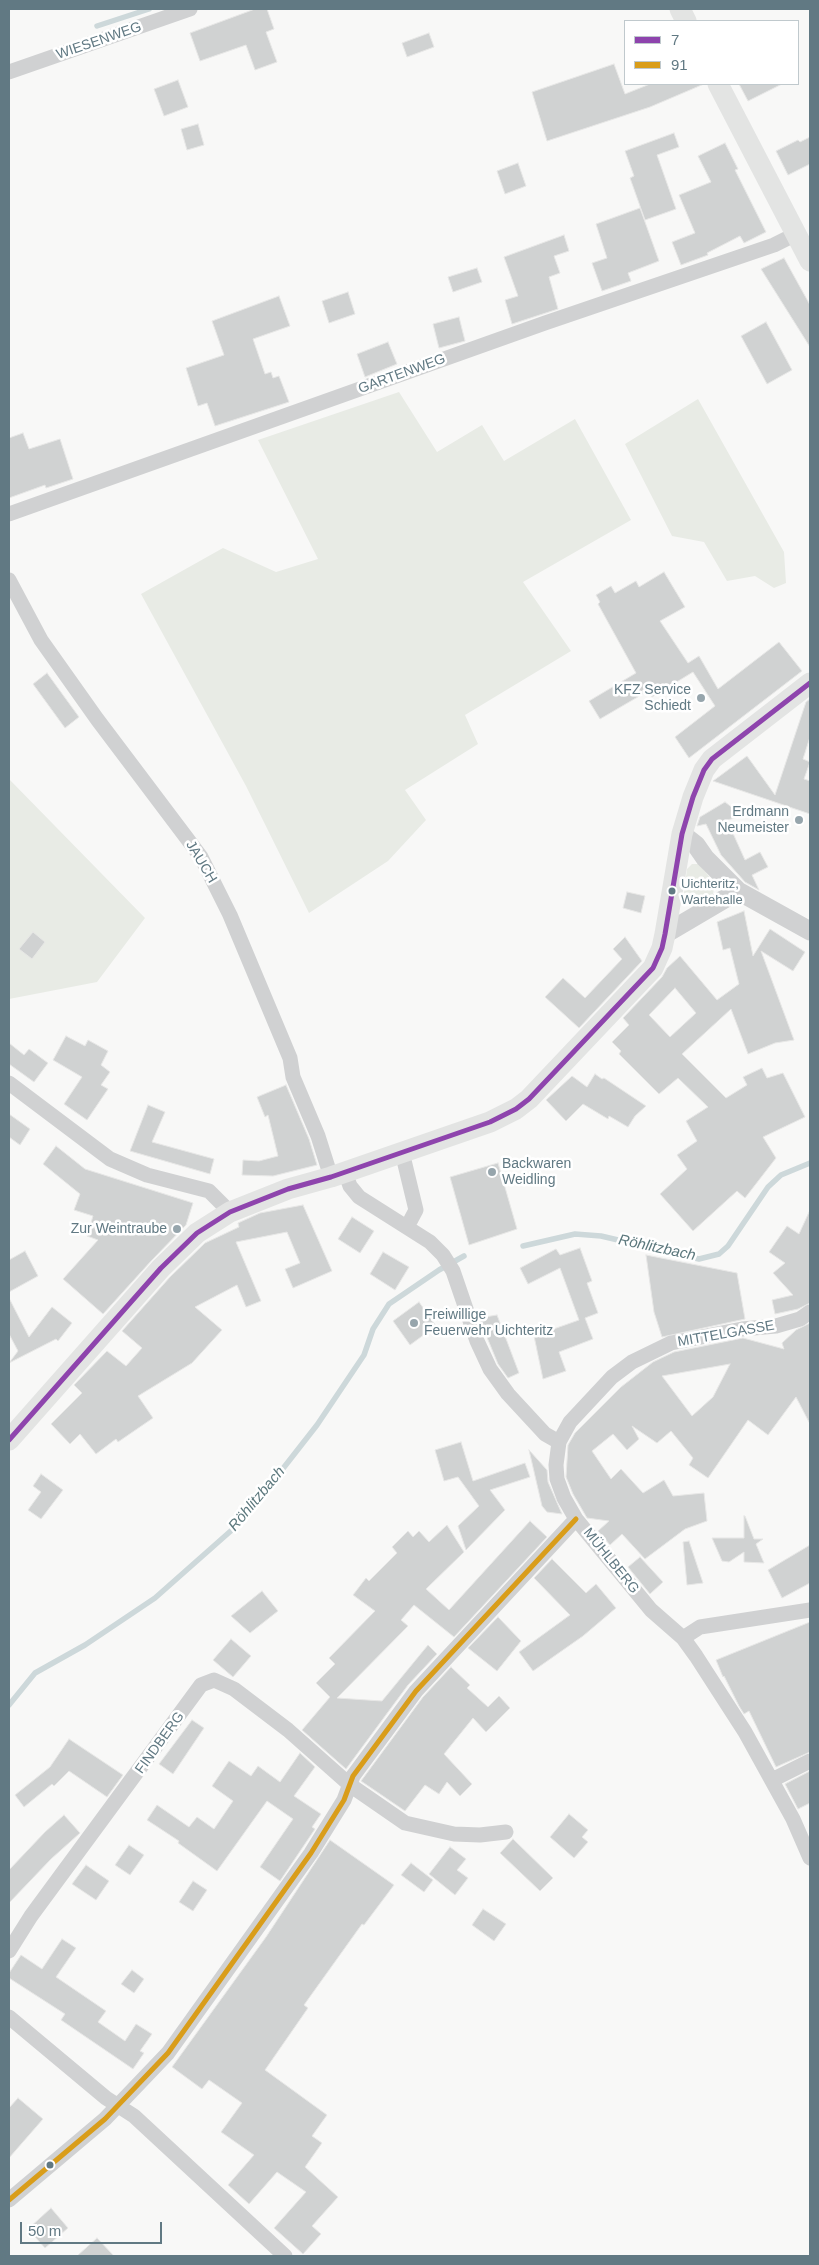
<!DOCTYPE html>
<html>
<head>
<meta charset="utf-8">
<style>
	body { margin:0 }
	#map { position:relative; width:819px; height:2265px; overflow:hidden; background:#f8f8f7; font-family:Helvetica,sans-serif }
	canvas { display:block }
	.frame { position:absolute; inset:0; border:10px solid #617983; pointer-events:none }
	.legend { position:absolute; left:624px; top:20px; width:175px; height:65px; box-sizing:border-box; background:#fff; border:1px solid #c0c9cd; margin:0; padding:6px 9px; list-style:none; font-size:15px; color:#617983 }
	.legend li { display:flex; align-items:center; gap:10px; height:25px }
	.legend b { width:25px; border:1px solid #c0c9cd }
	.scale { position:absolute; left:20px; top:2222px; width:142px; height:22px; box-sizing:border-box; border:2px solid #617983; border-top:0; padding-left:6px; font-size:15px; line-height:18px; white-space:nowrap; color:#617983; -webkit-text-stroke:4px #fff; paint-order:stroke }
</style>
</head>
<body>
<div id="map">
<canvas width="819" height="2265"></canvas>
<div class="frame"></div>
<ul class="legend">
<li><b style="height:6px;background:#8e44ad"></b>7</li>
<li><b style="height:6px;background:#d99d1a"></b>91</li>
</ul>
<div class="scale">50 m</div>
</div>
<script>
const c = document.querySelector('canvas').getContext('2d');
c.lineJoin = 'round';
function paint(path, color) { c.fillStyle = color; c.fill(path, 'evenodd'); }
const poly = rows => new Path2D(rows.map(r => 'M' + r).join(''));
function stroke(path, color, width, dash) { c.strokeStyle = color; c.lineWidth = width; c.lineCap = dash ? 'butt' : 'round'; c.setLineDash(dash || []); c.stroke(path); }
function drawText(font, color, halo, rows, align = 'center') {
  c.font = font + ' Helvetica,sans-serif'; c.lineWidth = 5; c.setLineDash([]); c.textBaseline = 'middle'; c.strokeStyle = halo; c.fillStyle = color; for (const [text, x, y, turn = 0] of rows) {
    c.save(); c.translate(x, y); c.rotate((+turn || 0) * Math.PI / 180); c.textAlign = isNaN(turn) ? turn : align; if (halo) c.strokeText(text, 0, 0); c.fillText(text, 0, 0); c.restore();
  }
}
paint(poly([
	[399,392,437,452,482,425,504,461,575,419,631,520,523,582,571,651,465,715,478,744,405,790,426,820,388,861,309,913,246,786,141,594,223,548,276,572,318,559,258,440],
	[698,399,784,552,786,583,774,588,755,576,727,581,704,542,672,536,625,444],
	[9,779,145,918,97,982,9,999],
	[692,864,699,864,715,884,713,894,698,904,689,901,684,893,687,869]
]), '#e8ebe5');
stroke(poly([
	[97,26,149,9],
	[523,1246,575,1234,601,1236,699,1259,719,1254,728,1246,768,1187,781,1175,810,1163],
	[9,1705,35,1673,85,1645,155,1598,242,1521,317,1425,364,1355,373,1329,389,1304,439,1270,464,1256]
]), '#cdd8da', 5.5);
const building = poly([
	[255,9,267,9,274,29,266,32,277,62,255,70,246,45,200,61,190,33,255,9],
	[429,33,434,47,407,57,402,43,429,33],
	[614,64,625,94,650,84,704,84,650,107,547,141,532,92,614,64],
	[178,80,188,107,164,116,154,89,178,80],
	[739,84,782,84,748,101,739,84],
	[198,124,204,145,187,150,181,129,198,124],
	[674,133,679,147,657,155,676,209,645,220,630,178,634,176,625,151,674,133],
	[810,137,810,164,788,175,776,151,798,140,800,142,810,137],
	[725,143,738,169,735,170,766,232,744,243,740,236,707,253,708,255,681,265,672,242,695,233,679,195,711,182,698,156,725,143],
	[518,163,526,186,505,194,497,171,518,163],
	[640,208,659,261,628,273,631,281,602,291,592,263,607,258,596,224,640,208],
	[564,235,569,251,554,256,560,273,549,277,558,309,512,324,505,300,518,296,504,257,564,235],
	[784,258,810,305,810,347,761,269,784,258],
	[477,268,482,282,453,292,448,277,477,268],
	[348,292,355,314,329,323,322,301,348,292],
	[279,296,290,326,253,339,265,374,271,372,273,378,279,376,289,402,215,426,207,403,198,406,186,368,224,355,212,321,279,296],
	[459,317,465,341,439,348,433,324,459,317],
	[766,322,792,370,767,384,741,336,766,322],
	[388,342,397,364,365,377,357,354,388,342],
	[23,433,29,449,60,439,73,479,46,488,45,485,9,498,9,438,23,433],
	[664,572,685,607,660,621,688,663,699,656,718,689,779,642,802,671,689,758,675,737,715,706,693,672,652,697,648,691,600,719,589,701,636,673,598,604,600,602,596,595,611,586,615,593,636,581,639,587,664,572],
	[47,673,79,717,65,728,33,684,47,673],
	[810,699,810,737,803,759,810,762,804,779,810,781,810,814,713,781,747,756,775,795,806,702,810,699],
	[725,802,743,816,727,820,745,860,760,852,768,867,752,875,759,890,745,882,721,855,706,824,697,826,700,817,725,802],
	[627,892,645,896,641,913,623,908,627,892],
	[744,911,753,956,770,929,805,952,793,971,761,951,794,1040,775,1043,748,1054,731,1009,682,1054,726,1098,747,1085,743,1077,762,1068,767,1078,783,1073,805,1117,763,1137,776,1158,745,1198,737,1191,693,1231,660,1194,687,1169,677,1155,697,1141,686,1121,708,1107,678,1078,659,1094,619,1054,621,1051,612,1042,629,1025,623,1018,662,977,667,968,680,956,717,1000,739,984,730,948,723,950,717,922,744,911],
	[675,988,696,1013,670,1037,649,1015,675,988],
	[33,932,45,942,32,959,19,949,33,932],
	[625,937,642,961,579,1028,545,997,563,978,585,998,622,959,613,949,625,937],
	[66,1036,85,1046,88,1040,108,1051,101,1065,110,1072,101,1085,108,1089,87,1120,64,1104,82,1077,53,1060,66,1036],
	[9,1043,24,1055,29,1049,48,1063,34,1082,9,1064,9,1043],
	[595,1074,602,1079,604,1078,646,1106,635,1116,628,1127,609,1116,608,1119,583,1104,566,1121,546,1100,572,1076,587,1087,595,1074],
	[286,1085,309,1139,317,1165,273,1176,242,1175,243,1160,259,1161,278,1156,268,1115,265,1117,257,1097,286,1085],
	[148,1105,165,1112,152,1142,214,1159,210,1174,130,1151,148,1105],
	[9,1114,30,1129,20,1145,9,1137,9,1114],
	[56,1146,85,1169,193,1203,186,1225,152,1260,103,1314,63,1279,98,1240,87,1236,93,1216,74,1210,80,1194,43,1164,56,1146],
	[498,1163,517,1229,469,1245,450,1177,498,1163],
	[303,1205,332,1271,293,1288,285,1269,300,1263,287,1232,236,1242,261,1301,246,1307,237,1285,195,1307,222,1330,192,1363,138,1396,153,1418,118,1442,116,1439,96,1454,80,1434,70,1444,51,1424,82,1393,74,1385,107,1351,126,1366,142,1348,122,1331,170,1277,205,1243,239,1227,238,1223,260,1213,303,1205],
	[810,1210,810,1303,798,1309,775,1314,772,1300,793,1295,773,1273,785,1263,769,1252,787,1226,799,1234,810,1210],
	[352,1217,374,1231,360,1253,338,1239,352,1217],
	[580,1248,592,1281,587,1283,598,1313,585,1318,593,1339,559,1352,566,1371,543,1379,534,1336,579,1320,560,1268,528,1284,520,1268,556,1249,560,1255,580,1248],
	[25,1251,38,1276,9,1292,9,1260,25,1251],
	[383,1252,409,1267,395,1290,370,1274,383,1252],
	[646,1255,737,1273,745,1319,662,1337,654,1312,646,1255],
	[9,1298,29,1337,52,1307,72,1323,58,1341,56,1339,9,1363,18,1351,9,1334,9,1298],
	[419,1302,436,1326,410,1345,393,1321,419,1302],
	[497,1315,519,1373,508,1378,498,1364,479,1318,497,1315],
	[810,1323,810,1424,796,1397,768,1435,748,1420,708,1478,689,1465,693,1458,671,1431,657,1443,632,1426,639,1439,627,1450,613,1434,592,1451,611,1479,621,1469,643,1493,664,1480,673,1496,704,1493,707,1521,685,1529,645,1559,622,1534,610,1545,598,1531,609,1521,587,1518,573,1494,566,1477,568,1445,575,1433,621,1387,653,1362,674,1352,743,1338,784,1349,782,1343,796,1330,810,1323],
	[730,1364,713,1397,692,1416,662,1376,730,1364],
	[461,1442,473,1481,525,1463,530,1477,490,1490,505,1510,466,1550,458,1526,479,1506,458,1477,444,1481,435,1450,461,1442],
	[529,1450,547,1470,548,1482,562,1514,547,1512,542,1506,529,1450],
	[41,1474,63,1490,41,1519,28,1510,41,1492,33,1486,41,1474],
	[744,1516,745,1516,754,1539,763,1539,756,1544,764,1563,744,1562,744,1552,729,1562,722,1561,712,1538,744,1538,744,1516],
	[530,1521,547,1537,454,1637,414,1605,401,1620,408,1626,337,1698,382,1701,428,1645,437,1654,408,1685,346,1769,302,1730,330,1697,316,1683,335,1664,329,1658,375,1611,353,1595,366,1578,369,1581,397,1553,392,1547,408,1531,413,1537,419,1531,429,1542,447,1525,464,1552,426,1589,449,1610,530,1521],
	[689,1541,703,1583,687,1585,683,1542,689,1541],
	[810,1545,810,1583,782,1598,768,1570,810,1545],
	[640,1557,663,1582,650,1594,628,1567,640,1557],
	[552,1559,586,1593,596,1584,616,1608,583,1636,533,1671,519,1652,570,1615,534,1578,552,1559],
	[262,1591,278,1611,250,1633,231,1616,262,1591],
	[498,1617,521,1641,497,1671,468,1648,498,1617],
	[810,1622,810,1752,776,1767,749,1711,744,1714,739,1706,724,1676,723,1677,716,1660,810,1622],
	[231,1639,251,1656,233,1677,213,1660,231,1639],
	[451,1667,470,1685,467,1688,488,1707,499,1696,510,1708,486,1732,473,1718,444,1754,472,1784,460,1796,447,1782,439,1794,425,1785,405,1811,361,1781,423,1697,451,1667],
	[192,1720,204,1728,173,1774,159,1764,192,1720],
	[69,1739,123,1775,107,1797,69,1771,54,1786,52,1784,24,1807,15,1795,50,1767,69,1739],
	[300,1753,315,1767,294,1796,321,1814,312,1827,315,1829,280,1881,260,1867,293,1819,267,1801,217,1871,178,1843,179,1841,147,1820,157,1805,189,1827,197,1817,214,1829,233,1801,212,1786,229,1761,251,1776,258,1766,280,1782,300,1753],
	[810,1771,810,1803,798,1809,785,1784,810,1771],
	[569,1814,588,1830,582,1837,588,1842,574,1858,550,1837,569,1814],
	[64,1815,80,1833,51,1859,9,1903,9,1870,45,1832,64,1815],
	[513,1839,553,1878,540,1891,500,1853,513,1839],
	[330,1840,394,1885,364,1925,362,1924,304,2005,308,2008,265,2070,327,2115,312,2136,322,2143,305,2167,338,2197,312,2226,321,2234,303,2254,274,2228,306,2192,277,2172,249,2204,228,2185,254,2155,221,2132,242,2103,209,2080,202,2089,172,2067,266,1937,330,1840],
	[129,1845,144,1855,130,1875,115,1865,129,1845],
	[450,1847,466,1859,457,1870,468,1878,455,1895,429,1874,450,1847],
	[411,1863,433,1880,424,1892,401,1875,411,1863],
	[86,1865,109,1881,96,1900,72,1884,86,1865],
	[193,1881,207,1890,193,1911,179,1902,193,1881],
	[483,1909,506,1924,494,1941,472,1925,483,1909],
	[62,1939,76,1948,56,1977,106,2011,98,2022,125,2041,136,2024,152,2034,140,2051,144,2053,133,2069,61,2020,65,2014,9,1978,9,1973,21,1955,42,1969,62,1939],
	[132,1970,144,1979,134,1993,121,1984,132,1970],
	[18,2098,43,2119,9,2158,9,2108,18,2098],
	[51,2208,68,2228,45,2248,28,2229,51,2208],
	[97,2238,114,2256,77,2256,97,2238]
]);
paint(building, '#d0d2d2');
stroke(building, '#e7e7e6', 1);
stroke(poly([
	[9,72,190,9],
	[9,514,545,323,774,245,796,234],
	[9,580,41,640,97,719,201,857,230,915,290,1058,293,1077,318,1136,331,1177],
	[9,1083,110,1159,147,1175,209,1191,230,1212],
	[402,1152,416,1210,407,1227],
	[345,1172,350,1186,359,1197,430,1242,443,1255,453,1271,477,1341,490,1369,508,1394,545,1434,559,1442],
	[810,1312,800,1319,776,1326,742,1329,671,1343,632,1362,612,1377,570,1422,559,1442,556,1465,557,1479,564,1498,576,1519,651,1610,683,1638,696,1656,745,1732,793,1819,810,1858],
	[683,1638,700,1627,810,1610],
	[772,1780,810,1761],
	[9,1951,31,1916,201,1685,214,1680,234,1689,288,1730,350,1785,405,1823,454,1834,480,1835,506,1832],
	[9,2017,106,2098,134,2116,285,2256],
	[9,2200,105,2119,168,2053,311,1853,344,1800,353,1776,416,1691,576,1519]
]), '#d0d1d2', 15);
stroke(poly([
	[682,834,696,845,705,858,738,891,810,931],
	[665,934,738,891]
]), '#d0d1d2', 19);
stroke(poly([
	[680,9,686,21],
	[718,84,810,261],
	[9,1440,161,1268,197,1233,230,1212,288,1189,331,1177,490,1122,516,1109,529,1099,653,968,662,948,665,934,682,834,693,797,704,770,712,759,810,683]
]), '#e3e4e3', 21);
stroke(poly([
	[9,1440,161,1268,197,1233,230,1212,288,1189,331,1177,490,1122,516,1109,529,1099,653,968,662,948,665,934,682,834,693,797,704,770,712,759,810,683]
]), '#8e44ad', 5);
stroke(poly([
	[9,2200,105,2119,168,2053,311,1853,344,1800,353,1776,416,1691,576,1519]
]), '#d99d1a', 5);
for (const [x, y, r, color] of [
	[701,698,5,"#96a5ac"],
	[799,820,5,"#96a5ac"],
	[672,891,4.5,"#617983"],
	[492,1172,5,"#96a5ac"],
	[177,1229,5,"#96a5ac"],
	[414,1323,5,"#96a5ac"],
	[50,2165,4.5,"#617983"]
]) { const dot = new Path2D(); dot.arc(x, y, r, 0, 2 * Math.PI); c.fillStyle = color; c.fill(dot); stroke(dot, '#fff', 2); }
drawText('13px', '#617983', '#fff', [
	["Uichteritz,",681,884],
	["Wartehalle",681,900]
], 'left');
drawText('14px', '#617983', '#fff', [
	["WIESENWEG",99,41,-19],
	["GARTENWEG",402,374,-20],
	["JAUCH",201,862,59],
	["MITTELGASSE",726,1334,-10],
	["MÜHLBERG",611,1561,51],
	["FINDBERG",160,1743,-54]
]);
drawText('14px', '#617983', '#fff', [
	["KFZ Service",691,690],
	["Schiedt",691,706],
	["Erdmann",789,812],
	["Neumeister",789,828],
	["Backwaren",502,1164,"left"],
	["Weidling",502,1180,"left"],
	["Zur Weintraube",167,1229],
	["Freiwillige",424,1315,"left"],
	["Feuerwehr Uichteritz",424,1331,"left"]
], 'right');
drawText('italic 15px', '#5c787d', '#fff', [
	["Röhlitzbach",657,1248,12],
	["Röhlitzbach",257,1499,-50]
]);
</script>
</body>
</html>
